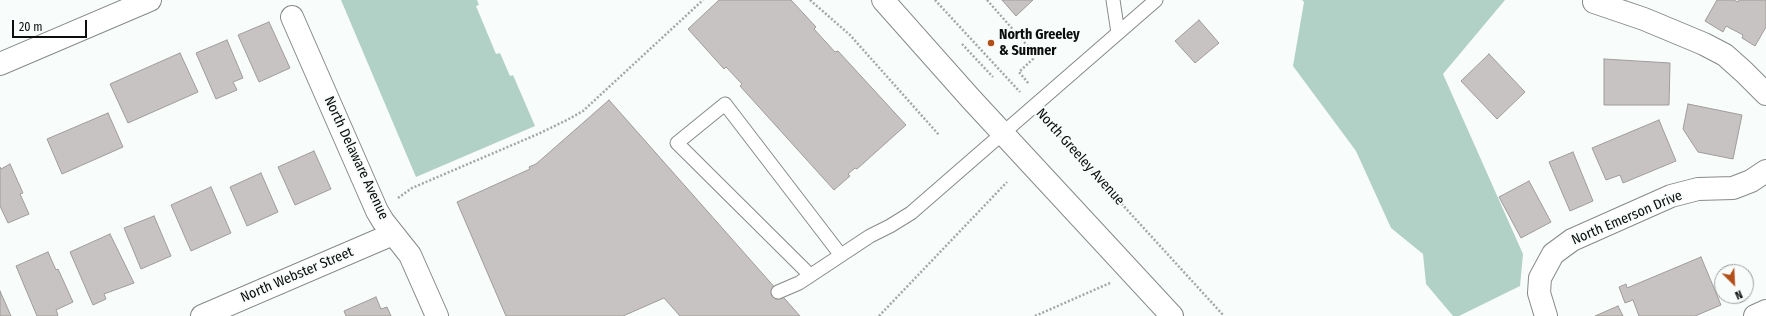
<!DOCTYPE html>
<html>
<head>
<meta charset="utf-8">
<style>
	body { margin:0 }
	#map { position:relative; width:1766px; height:316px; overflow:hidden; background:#f8fcfb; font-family:"Fira Sans Condensed",sans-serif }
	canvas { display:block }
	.north { position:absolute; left:1714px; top:264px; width:40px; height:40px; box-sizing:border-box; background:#f8fcfb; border:1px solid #9a9d9c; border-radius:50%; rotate:156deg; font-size:11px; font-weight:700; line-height:16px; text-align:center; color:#0c0e0d }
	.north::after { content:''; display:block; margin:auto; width:14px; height:18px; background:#b35019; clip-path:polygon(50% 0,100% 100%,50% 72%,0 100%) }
	.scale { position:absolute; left:12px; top:20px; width:75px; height:18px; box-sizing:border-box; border:2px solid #0c0e0d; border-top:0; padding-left:5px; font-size:12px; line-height:14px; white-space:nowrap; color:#0c0e0d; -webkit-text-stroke:3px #f8fcfb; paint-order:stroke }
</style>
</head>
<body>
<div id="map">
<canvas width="1766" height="316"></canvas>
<div class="north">N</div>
<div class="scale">20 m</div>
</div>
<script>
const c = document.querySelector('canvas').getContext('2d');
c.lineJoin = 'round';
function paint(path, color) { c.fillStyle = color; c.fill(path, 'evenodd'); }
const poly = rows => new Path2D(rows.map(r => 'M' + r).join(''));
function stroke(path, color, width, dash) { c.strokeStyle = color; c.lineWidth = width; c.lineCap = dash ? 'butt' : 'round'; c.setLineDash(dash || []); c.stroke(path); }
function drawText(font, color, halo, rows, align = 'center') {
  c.font = font + ' "Fira Sans Condensed",sans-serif'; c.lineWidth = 4; c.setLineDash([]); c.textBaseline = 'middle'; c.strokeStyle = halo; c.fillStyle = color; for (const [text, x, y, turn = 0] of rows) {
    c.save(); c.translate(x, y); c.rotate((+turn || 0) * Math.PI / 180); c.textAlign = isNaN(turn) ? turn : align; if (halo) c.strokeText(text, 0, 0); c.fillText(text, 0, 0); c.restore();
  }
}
paint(poly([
	[341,0,477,0,479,5,476,6,496,54,500,53,510,76,513,75,535,126,416,177],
	[1302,0,1505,0,1443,74,1523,254,1520,286,1459,316,1453,316,1426,284,1423,254,1391,228,1356,151,1293,66,1304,2]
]), '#b2d1c6');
const building = poly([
	[719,0,791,0,816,27,814,29,835,52,838,51,906,125,857,169,855,168,848,174,850,176,834,190,740,86,742,84,726,67,724,69,688,29,719,0],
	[1002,0,1033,0,1016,16,1002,0],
	[1717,0,1734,0,1738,2,1739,0,1766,0,1766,27,1755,46,1742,38,1743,35,1726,26,1723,32,1705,21,1717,0],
	[1199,20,1219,43,1195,63,1175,41,1199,20],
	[269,22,290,68,259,82,238,35,269,22],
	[227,40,243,78,233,82,237,90,216,99,196,53,227,40],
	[180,53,198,92,128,123,110,84,180,53],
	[1489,54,1525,92,1497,119,1461,81,1489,54],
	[1604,59,1670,63,1669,105,1604,105,1604,59],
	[609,100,800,316,680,316,664,298,623,316,506,316,457,202,530,169,529,167,536,164,609,100],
	[1688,104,1742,115,1733,159,1698,152,1683,129,1688,104],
	[108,113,123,147,62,174,47,139,108,113],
	[1659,120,1676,161,1623,183,1620,175,1606,180,1592,148,1659,120],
	[314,151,331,189,295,205,278,167,314,151],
	[1573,152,1593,201,1570,211,1549,162,1573,152],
	[10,164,23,193,20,194,29,214,8,223,0,206,0,167,1,169,10,164],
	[261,173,278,212,247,226,230,187,261,173],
	[1529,181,1551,222,1521,238,1499,197,1529,181],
	[211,187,231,233,191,251,171,205,211,187],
	[154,216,171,256,141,269,124,228,154,216],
	[110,234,134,283,104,294,106,299,93,305,70,252,110,234],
	[48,252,56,270,58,269,73,302,56,310,58,315,57,316,37,316,16,266,48,252],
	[1701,257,1721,305,1695,316,1639,316,1633,300,1625,303,1619,287,1626,284,1627,288,1701,257],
	[0,291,11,316,0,316,0,291],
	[376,297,381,309,387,307,391,316,346,316,344,311,376,297],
	[1618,306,1623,316,1595,316,1618,306]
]);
paint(building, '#c7c3c2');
stroke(building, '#a09c9b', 1);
const service = poly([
	[1113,0,1118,33],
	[810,275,677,143,725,104,840,254],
	[778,292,799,283,870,236,890,226,911,213,1156,0]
]);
const minor = poly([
	[1594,2,1644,19,1704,44,1725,55,1744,72,1766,94],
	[292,17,377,211,383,221,410,255,437,316],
	[0,64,150,0],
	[202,316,393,234],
	[1546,316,1539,293,1540,278,1553,254,1572,240,1671,196,1698,189,1733,188,1751,181,1766,171],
	[1755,316,1766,311]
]);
const secondary = poly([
	[883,0,971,99,1172,316]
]);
stroke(service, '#868a88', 15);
stroke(minor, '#868a88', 24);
stroke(secondary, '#868a88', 24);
stroke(poly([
	[810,0,850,35,939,135],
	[935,0,1020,92],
	[987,0,1032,51,1034,55,1033,59,1019,72,1029,84],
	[962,44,993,77],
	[1046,121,1224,316],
	[398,198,412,188,538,134,567,120,583,111,703,0],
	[879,316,1007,182],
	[1035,316,1110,283]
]), '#a4a7a6', 2.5, [2, 2]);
stroke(service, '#fff', 13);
stroke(minor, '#fff', 22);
stroke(secondary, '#fff', 22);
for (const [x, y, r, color] of [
	[991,43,4,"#b35019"]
]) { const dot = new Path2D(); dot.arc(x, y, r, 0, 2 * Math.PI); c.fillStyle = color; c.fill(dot); stroke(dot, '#f8fcfb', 1.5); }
drawText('bold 14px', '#0c0e0d', '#f8fcfb', [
	["North Greeley",999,35],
	["& Sumner",999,51]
], 'left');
drawText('14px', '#0c0e0d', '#f8fcfb', [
	["North Greeley Avenue",1080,157,48],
	["North Delaware Avenue",356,158,65],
	["North Emerson Drive",1627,218,-23],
	["North Webster Street",297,275,-23]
]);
</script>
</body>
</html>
